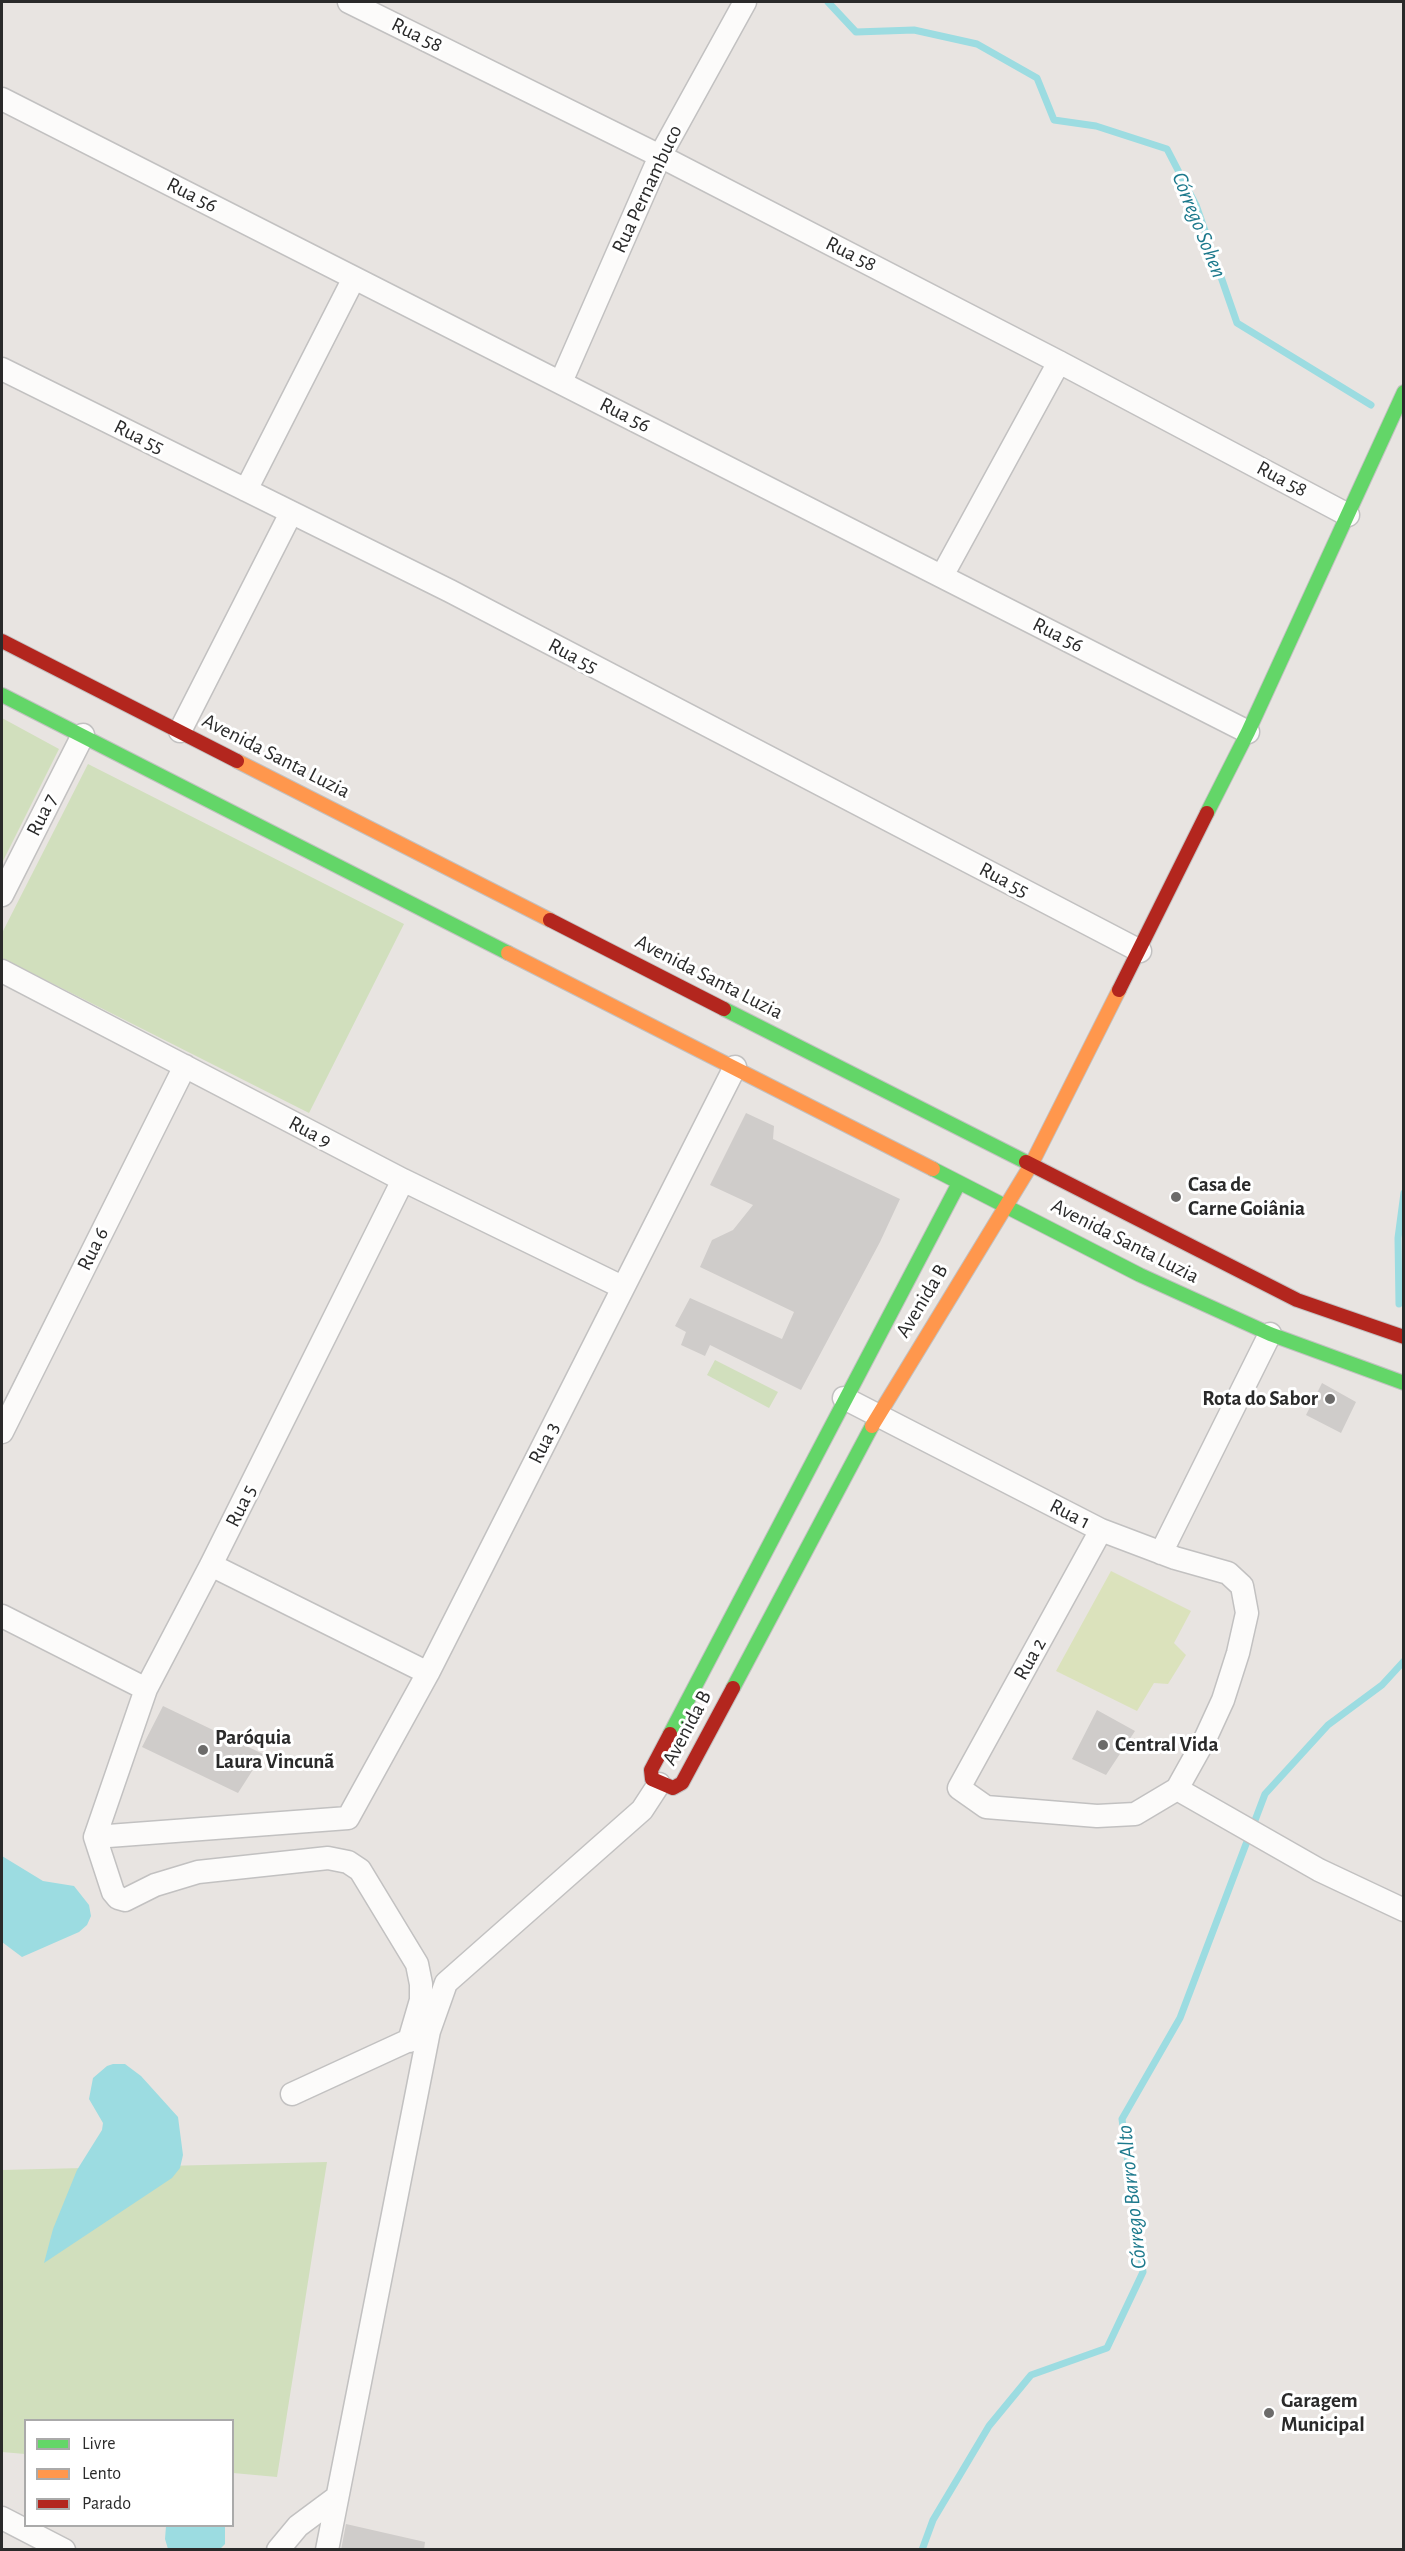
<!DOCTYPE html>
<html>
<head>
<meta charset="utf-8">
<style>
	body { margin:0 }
	#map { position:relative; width:1405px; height:2551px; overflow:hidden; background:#e8e4e1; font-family:"Alegreya Sans",sans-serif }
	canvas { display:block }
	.frame { position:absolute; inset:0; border:3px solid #2a2a2a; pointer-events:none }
	.legend { position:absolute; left:24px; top:2419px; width:210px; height:108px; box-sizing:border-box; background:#fff; border:2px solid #aaa; margin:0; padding:8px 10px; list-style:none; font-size:18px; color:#2a2a2a }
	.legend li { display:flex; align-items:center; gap:12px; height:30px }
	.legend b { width:30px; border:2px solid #aaa }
</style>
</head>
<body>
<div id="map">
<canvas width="1405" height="2551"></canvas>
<div class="frame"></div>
<ul class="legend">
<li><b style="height:8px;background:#63d668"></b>Livre</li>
<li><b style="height:8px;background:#ff974d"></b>Lento</li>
<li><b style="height:8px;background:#b3261e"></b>Parado</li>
</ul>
</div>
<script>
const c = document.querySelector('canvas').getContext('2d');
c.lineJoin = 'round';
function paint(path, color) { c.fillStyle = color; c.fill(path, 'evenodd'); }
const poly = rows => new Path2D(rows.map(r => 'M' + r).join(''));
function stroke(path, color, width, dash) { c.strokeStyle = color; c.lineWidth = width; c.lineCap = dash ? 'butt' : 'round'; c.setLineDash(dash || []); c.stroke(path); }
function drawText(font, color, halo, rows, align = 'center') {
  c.font = font + ' "Alegreya Sans",sans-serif'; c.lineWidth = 6; c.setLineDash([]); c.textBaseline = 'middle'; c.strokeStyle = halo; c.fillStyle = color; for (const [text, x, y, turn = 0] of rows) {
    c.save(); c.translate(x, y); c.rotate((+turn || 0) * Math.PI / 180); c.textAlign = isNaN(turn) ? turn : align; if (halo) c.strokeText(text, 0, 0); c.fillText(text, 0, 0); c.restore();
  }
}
paint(poly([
	[2,718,59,749,2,863],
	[88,764,404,924,309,1113,2,958,2,933],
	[715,1360,778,1392,769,1408,707,1375],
	[327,2162,277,2477,233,2473,232,2420,26,2420,25,2454,2,2452,2,2170]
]), '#d1dfbd');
paint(poly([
	[1111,1571,1191,1611,1174,1643,1186,1655,1168,1684,1154,1683,1137,1711,1056,1671]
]), '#dbe2bc');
paint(poly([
	[2,1856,43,1881,74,1886,89,1905,91,1916,87,1925,79,1932,22,1957,2,1942],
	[113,2064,125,2064,141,2076,178,2117,183,2155,180,2168,172,2178,44,2263,53,2229,77,2170,102,2130,103,2123,89,2099,93,2078,107,2066],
	[166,2526,225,2526,225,2544,220,2549,168,2549,165,2539]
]), '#9cdce1');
stroke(poly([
	[828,2,856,32,914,30,977,44,1037,78,1054,120,1096,126,1167,149,1196,205,1237,323,1371,405],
	[1399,1304,1398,1238,1404,1193],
	[922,2550,933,2520,989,2426,1031,2375,1107,2348,1143,2272,1122,2119,1180,2018,1265,1794,1328,1725,1382,1685,1404,1661]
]), '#9cdce1', 7);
paint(poly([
	[746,1113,774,1126,773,1139,900,1199,880,1242,801,1390,710,1345,705,1356,681,1345,686,1332,675,1326,690,1298,782,1339,794,1312,700,1267,712,1240,733,1230,753,1205,710,1185],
	[1322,1383,1356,1402,1341,1433,1306,1415],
	[163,1706,263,1754,238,1793,142,1747],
	[1097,1710,1135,1731,1106,1775,1072,1759],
	[346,2524,425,2542,424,2550,341,2550]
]), '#cfccca');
const street = poly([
	[349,2,660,156,1059,362,1348,515],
	[2,99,1248,732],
	[2,369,450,591,1140,951],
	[561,382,660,156,745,2],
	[246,490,354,278],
	[942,576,1059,362],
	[180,731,291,513],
	[2,895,83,735],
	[2,971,403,1180,622,1287],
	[844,1398,1101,1530,1175,1558,1228,1573,1242,1586,1247,1613,1238,1653,1223,1700,1206,1737,1177,1789,1135,1814,1097,1816,986,1807,959,1788,1101,1530],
	[2,1432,185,1066],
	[1161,1553,1270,1334],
	[211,1565,428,1673],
	[2,1616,146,1689],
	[1177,1789,1319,1870,1404,1910],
	[95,1837,348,1818,428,1673,735,1067],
	[95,1837,146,1689,211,1565,403,1180],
	[95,1837,113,1892,118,1898,125,1900,155,1885,198,1872,328,1858,348,1862,360,1870,417,1964,421,1984,421,2000,409,2041],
	[292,2094,429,2031,446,1983,642,1810,659,1784],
	[2,2518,64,2550],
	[278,2550,298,2526,337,2497],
	[327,2550,429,2031]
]);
const fast = poly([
	[2,695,508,953],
	[1207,813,1248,732,1404,392],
	[724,1009,1026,1162],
	[933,1169,1140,1275,1270,1334,1404,1383],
	[733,1688,872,1426],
	[670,1734,959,1183]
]);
const slow = poly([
	[237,761,550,920],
	[508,953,933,1169],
	[872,1426,1031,1165,1119,990]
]);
const jam = poly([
	[2,641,237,761],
	[550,920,724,1009],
	[1119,990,1207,813],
	[1026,1162,1297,1300,1404,1337],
	[670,1734,651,1770,652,1779,673,1788,682,1783,733,1688]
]);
stroke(street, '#c2c1c1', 25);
stroke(fast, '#c2c1c1', 16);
stroke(slow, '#c2c1c1', 16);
stroke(jam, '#c2c1c1', 16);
stroke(street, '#fcfbfa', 22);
stroke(fast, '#63d668', 14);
stroke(slow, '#ff974d', 14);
stroke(jam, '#b3261e', 14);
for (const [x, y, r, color] of [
	[1176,1197,6,"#6c6b6a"],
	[1330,1399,6,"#6c6b6a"],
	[1103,1745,6,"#6c6b6a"],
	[203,1750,6,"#6c6b6a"],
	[1269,2413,6,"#6c6b6a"]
]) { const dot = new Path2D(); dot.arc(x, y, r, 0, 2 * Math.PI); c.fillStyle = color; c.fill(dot); stroke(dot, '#fff', 2); }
drawText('21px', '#2a2a2a', '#fff', [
	["Rua 58",417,35,26],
	["Rua Pernambuco",647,189,-65],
	["Rua 56",192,195,27],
	["Rua 58",851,254,27],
	["Rua 56",625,415,27],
	["Rua 55",139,437,26],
	["Rua 58",1282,479,28],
	["Rua 56",1058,635,27],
	["Rua 55",573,656,28],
	["Avenida Santa Luzia",276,756,27],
	["Rua 7",42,815,-63],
	["Rua 55",1004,880,28],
	["Avenida Santa Luzia",709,977,27],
	["Rua 9",310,1132,28],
	["Avenida Santa Luzia",1125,1241,27],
	["Rua 6",93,1249,-63],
	["Avenida B",922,1301,-59],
	["Rua 3",544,1443,-63],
	["Rua 5",241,1506,-64],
	["Rua 1",1070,1514,27],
	["Rua 2",1030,1659,-61],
	["Avenida B",687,1728,-62]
]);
drawText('bold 21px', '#2a2a2a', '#fff', [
	["Casa de",1188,1185],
	["Carne Goiânia",1188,1209],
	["Rota do Sabor",1318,1399,"right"],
	["Paróquia",215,1738],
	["Laura Vincunã",215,1762],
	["Central Vida",1115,1745],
	["Garagem",1281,2401],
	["Municipal",1281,2425]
], 'left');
drawText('italic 22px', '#1c798c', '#fff', [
	["Córrego Sohen",1199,225,68],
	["Córrego Barro Alto",1132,2197,-96]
]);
</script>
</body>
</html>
